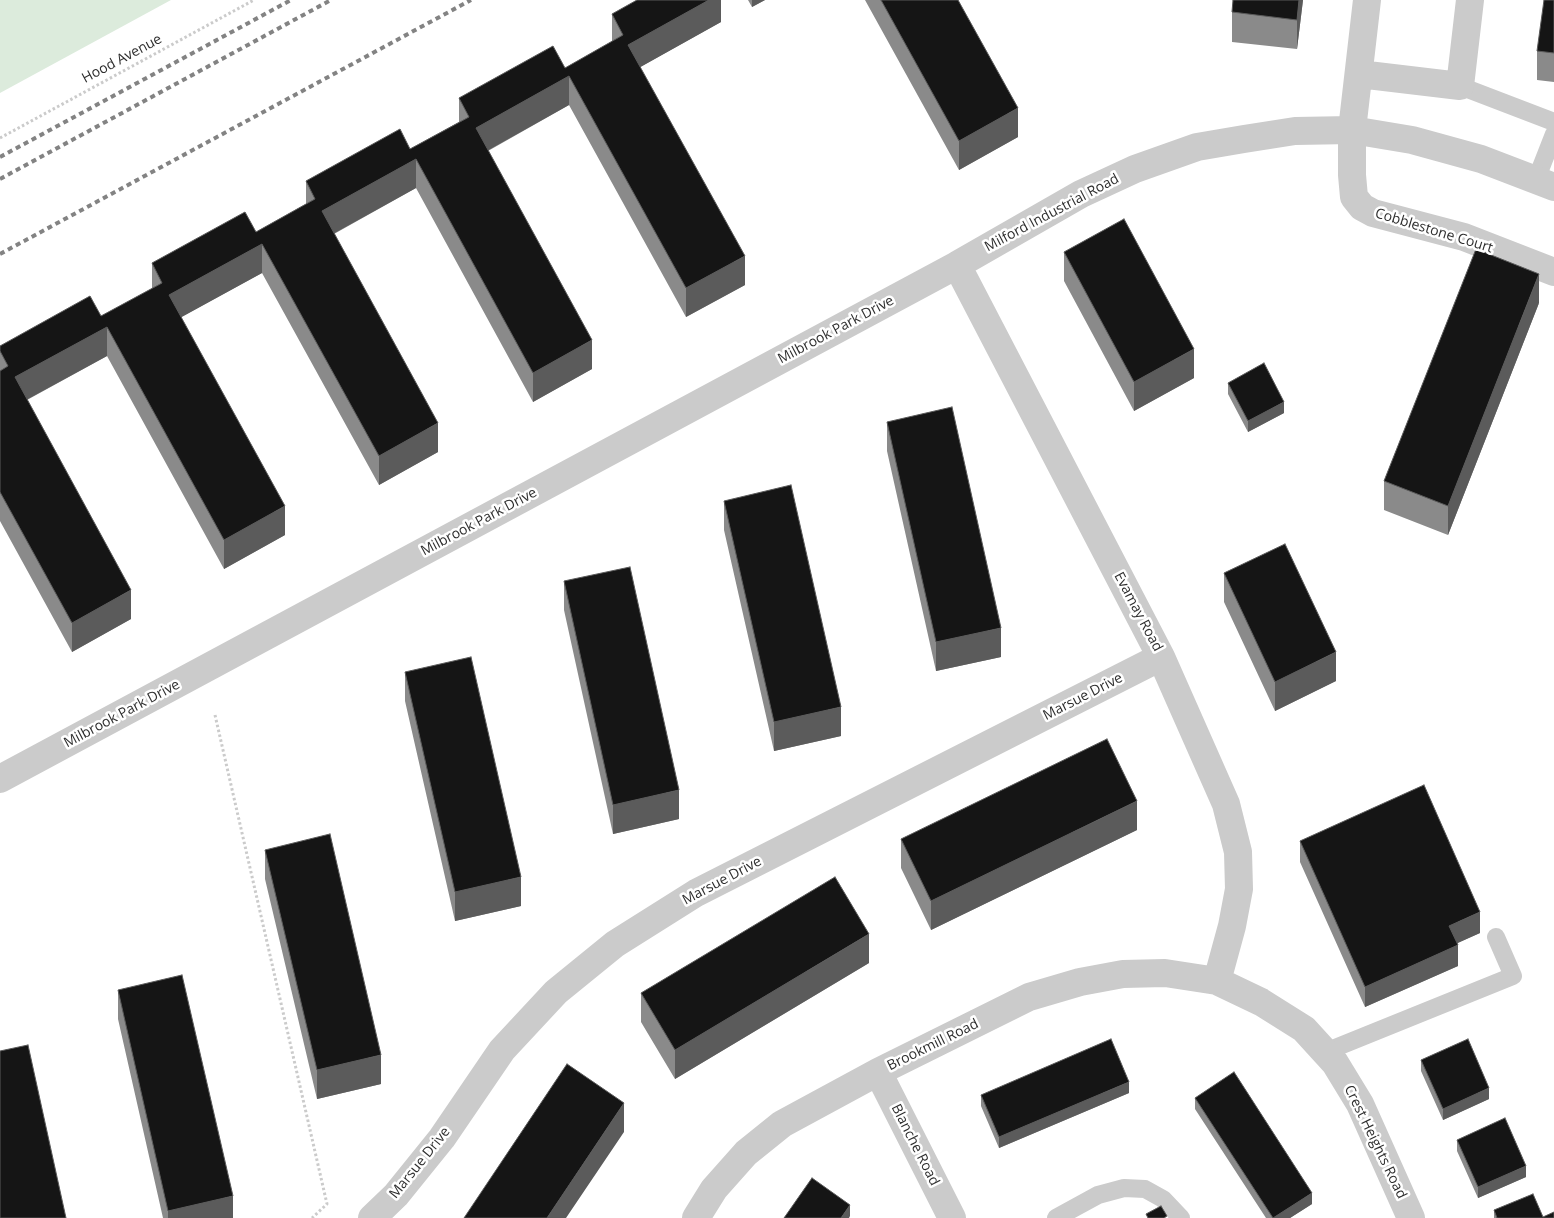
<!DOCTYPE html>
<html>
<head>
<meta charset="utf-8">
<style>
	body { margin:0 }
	canvas { display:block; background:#fff }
</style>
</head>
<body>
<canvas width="1554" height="1218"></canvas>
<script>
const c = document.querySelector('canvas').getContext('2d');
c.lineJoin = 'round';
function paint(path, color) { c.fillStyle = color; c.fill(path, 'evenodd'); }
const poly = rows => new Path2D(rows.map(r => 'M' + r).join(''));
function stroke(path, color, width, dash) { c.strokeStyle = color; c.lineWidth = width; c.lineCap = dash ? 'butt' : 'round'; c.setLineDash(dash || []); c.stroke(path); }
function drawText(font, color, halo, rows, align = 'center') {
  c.font = font + ' "Open Sans",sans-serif'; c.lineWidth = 5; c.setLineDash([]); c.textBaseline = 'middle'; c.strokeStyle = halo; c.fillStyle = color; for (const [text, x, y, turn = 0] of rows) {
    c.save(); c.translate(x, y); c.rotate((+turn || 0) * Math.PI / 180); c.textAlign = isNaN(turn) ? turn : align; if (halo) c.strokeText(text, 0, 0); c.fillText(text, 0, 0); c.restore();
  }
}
paint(poly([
	[0,0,171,0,0,93]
]), '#dcebdc');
stroke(poly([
	[0,138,254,0],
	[215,715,327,1204,312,1218]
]), '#cbcbcb', 3, [2.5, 2.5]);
stroke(poly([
	[1460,86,1554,122],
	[1536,180,1554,134],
	[1325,1052,1513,976,1496,937],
	[1056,1218,1098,1195,1124,1188,1145,1189,1163,1199,1181,1218]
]), '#cbcbcb', 18);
stroke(poly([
	[1367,0,1352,130,1352,175,1354,197,1362,207,1373,213,1464,237,1554,272],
	[1359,74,1460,86,1470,0],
	[957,265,1161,657,1226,804,1238,852,1239,889,1232,926,1217,981],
	[0,779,957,265,1081,194,1135,169,1197,147,1244,139,1295,131,1352,130,1412,140,1481,159,1554,187],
	[878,1072,952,1218],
	[372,1218,396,1195,442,1138,502,1050,556,992,615,944,696,893,1161,657],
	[696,1218,714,1189,746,1153,782,1124,878,1072,1029,997,1080,982,1123,974,1165,973,1217,981,1261,1002,1304,1029,1335,1063,1360,1104,1411,1218]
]), '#cbcbcb', 28);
stroke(poly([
	[0,157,291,0],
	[0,179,331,0],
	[0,254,471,0]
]), '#838383', 4, [5, 4]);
paint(poly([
	[721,0,721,22,640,67,745,285,686,317,569,105,488,151,592,369,533,402,416,188,334,234,438,452,379,485,262,273,181,317,285,535,224,569,107,356,27,400,131,619,72,652,0,521,0,346,101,316,152,289,152,263,256,232,306,204,306,181,410,149,459,122,459,98,565,68,612,42,612,14],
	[748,0,765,0,752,7],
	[865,0,958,0,1018,137,959,170],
	[1303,0,1297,49,1232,42,1232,12],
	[1554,0,1554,82,1537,80,1537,51],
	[1064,252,1194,378,1134,411,1064,281],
	[1539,303,1448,535,1384,510,1384,481],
	[1228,383,1284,413,1248,432,1228,394],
	[887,422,1001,657,936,671,887,451],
	[724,501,841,736,774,751,724,530],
	[1224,573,1336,681,1275,711,1224,602],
	[564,581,679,819,613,834,564,610],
	[405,672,521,906,455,921,405,701],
	[1137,830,931,930,901,868,901,839],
	[1300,841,1480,933,1457,943,1458,966,1365,1007,1300,862],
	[265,850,381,1084,317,1099,265,879],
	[869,963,675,1079,641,1022,641,993],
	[118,990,233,1218,163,1218,118,1019],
	[1421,1060,1489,1099,1443,1120,1421,1071],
	[1129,1093,999,1148,981,1106,981,1095],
	[1195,1098,1312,1204,1290,1218,1266,1218,1195,1109],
	[1457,1140,1526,1177,1478,1198,1457,1151],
	[1494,1210,1543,1217,1554,1218,1494,1218]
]), '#8a8a8a');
paint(poly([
	[709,0,721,0,721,22,628,74,628,45],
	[752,0,765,0,752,7],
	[1299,0,1303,0,1297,49,1297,20],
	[569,76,569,105,476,157,476,128],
	[1018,108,1018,137,959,170,959,141],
	[416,159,416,188,322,240,322,211],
	[262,244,262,273,169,324,169,295],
	[745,256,745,285,686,317,686,288],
	[1539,274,1539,303,1448,535,1448,506],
	[107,327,107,356,15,406,15,377],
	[592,340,592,369,533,402,533,373],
	[1194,349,1194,378,1134,411,1134,382],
	[1284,402,1284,413,1248,432,1248,421],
	[438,423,438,452,379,485,379,456],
	[285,506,285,535,224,569,224,540],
	[131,590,131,619,72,652,72,623],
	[1001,628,1001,657,936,671,936,642],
	[1336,652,1336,681,1275,711,1275,682],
	[841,707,841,736,774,751,774,722],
	[679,790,679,819,613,834,613,805],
	[1137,801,1137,830,931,930,931,901],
	[521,877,521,906,455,921,455,892],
	[1480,912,1480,933,1449,947,1449,926],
	[869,934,869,963,675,1079,675,1050],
	[1458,945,1458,966,1365,1007,1365,987],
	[381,1055,381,1084,317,1099,317,1070],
	[1129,1082,1129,1093,999,1148,999,1137],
	[1489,1088,1489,1099,1443,1120,1443,1109],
	[624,1103,624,1132,566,1218,547,1218],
	[1526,1166,1526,1177,1478,1198,1478,1187],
	[1312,1193,1312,1204,1290,1218,1273,1218],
	[233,1196,233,1218,168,1218,168,1211],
	[850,1205,850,1216,849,1218,841,1218]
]), '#5b5b5b');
const building = poly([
	[637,0,709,0,628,45,745,256,686,288,569,76,476,128,592,340,533,373,416,159,322,211,438,423,379,456,262,244,169,295,285,506,224,540,107,327,15,377,131,590,72,623,0,492,0,371,8,366,0,351,0,346,90,296,101,316,162,283,152,263,245,212,256,232,315,199,306,181,400,129,410,149,469,117,459,98,553,46,565,68,623,35,612,14,637,0],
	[881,0,958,0,1018,108,959,141,881,0],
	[1233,0,1299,0,1297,20,1232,12,1233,0],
	[1544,0,1554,0,1554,53,1537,51,1544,0],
	[1124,219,1194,349,1134,382,1064,252,1124,219],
	[1476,249,1539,274,1448,506,1384,481,1476,249],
	[1264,363,1284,402,1248,421,1228,383,1264,363],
	[952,407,1001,628,936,642,887,422,952,407],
	[791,485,841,707,774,722,724,501,791,485],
	[1285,544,1336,652,1275,682,1224,573,1285,544],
	[630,567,679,790,613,805,564,581,630,567],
	[471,657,521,877,455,892,405,672,471,657],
	[1107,739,1137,801,931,901,901,839,1107,739],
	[1424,785,1480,912,1449,926,1458,945,1365,987,1300,841,1424,785],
	[330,834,381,1055,317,1070,265,850,330,834],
	[835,877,869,934,675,1050,641,993,835,877],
	[182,975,233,1196,168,1211,118,990,182,975],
	[1111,1039,1129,1082,999,1137,981,1095,1111,1039],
	[1468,1039,1489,1088,1443,1109,1421,1060,1468,1039],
	[28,1045,66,1218,0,1218,0,1051,28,1045],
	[567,1064,624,1103,547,1218,464,1218,567,1064],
	[1234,1072,1312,1193,1273,1218,1195,1098,1234,1072],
	[1505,1118,1526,1166,1478,1187,1457,1140,1505,1118],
	[812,1178,850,1205,841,1218,784,1218,812,1178],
	[1533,1194,1543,1217,1554,1212,1554,1218,1497,1218,1494,1210,1533,1194],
	[1161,1206,1167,1216,1164,1218,1148,1218,1146,1214,1161,1206]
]);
paint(building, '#151515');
stroke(building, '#5b5b5b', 1);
drawText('14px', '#2e2e2e', '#fff', [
	["Hood Avenue",122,59,-28],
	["Milford Industrial Road",1052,213,-28],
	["Cobblestone Court",1434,231,17],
	["Milbrook Park Drive",836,330,-28],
	["Milbrook Park Drive",479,522,-28],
	["Evamay Road",1138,612,62],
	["Marsue Drive",1083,697,-27],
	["Milbrook Park Drive",122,714,-28],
	["Marsue Drive",722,881,-28],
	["Brookmill Road",933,1045,-26],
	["Crest Heights Road",1375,1142,64],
	["Blanche Road",915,1145,63],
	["Marsue Drive",420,1163,-51]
]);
</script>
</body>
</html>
